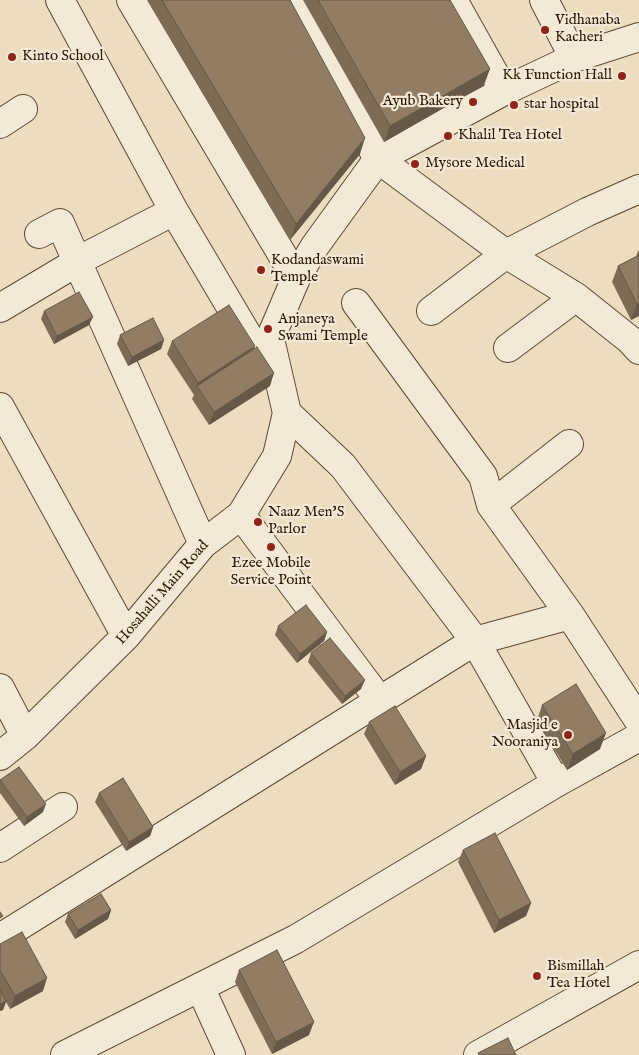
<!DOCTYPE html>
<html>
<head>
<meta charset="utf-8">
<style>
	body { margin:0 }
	canvas { display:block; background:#edddc0 }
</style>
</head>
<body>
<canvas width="639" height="1055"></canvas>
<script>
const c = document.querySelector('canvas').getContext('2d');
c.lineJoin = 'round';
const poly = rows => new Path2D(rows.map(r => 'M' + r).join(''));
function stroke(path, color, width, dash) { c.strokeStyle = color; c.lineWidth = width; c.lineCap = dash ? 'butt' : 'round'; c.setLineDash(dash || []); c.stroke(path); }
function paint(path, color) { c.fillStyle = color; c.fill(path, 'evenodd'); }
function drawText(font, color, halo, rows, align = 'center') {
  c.font = font + ' "IM FELL English",serif'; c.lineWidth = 4.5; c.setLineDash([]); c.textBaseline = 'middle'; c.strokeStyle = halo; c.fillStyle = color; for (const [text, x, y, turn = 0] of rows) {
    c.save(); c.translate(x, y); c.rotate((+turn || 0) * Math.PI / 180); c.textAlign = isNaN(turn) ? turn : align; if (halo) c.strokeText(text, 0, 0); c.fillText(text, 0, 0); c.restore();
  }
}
const minor = poly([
	[60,0,174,211],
	[131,0,296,278],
	[291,0,378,159,506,254,576,297,630,340,639,350],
	[453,0,504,91],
	[544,0,574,58],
	[0,124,23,109],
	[39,234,60,223,203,544],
	[356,303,483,476,491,505,570,615,639,721],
	[0,308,89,255,174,211,255,348],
	[431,311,506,254,587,212,639,189],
	[508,348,576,297],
	[0,407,126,636],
	[287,413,343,466,475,641,556,783],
	[491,505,569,444],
	[241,515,380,701],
	[0,688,25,736],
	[0,756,25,736,126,636,203,544,241,515,277,456,287,413,270,339,296,278,315,246,378,159,504,91,574,58,639,37],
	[0,848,63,807],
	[0,938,475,641,570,615],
	[200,987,231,1055],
	[65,1055,296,939,556,783,639,737],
	[478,1055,639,965]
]);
stroke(minor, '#5c4831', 30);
stroke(minor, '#f3e9d6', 28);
paint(poly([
	[147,0,290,0,360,154,290,240],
	[303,0,450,0,484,85,384,142],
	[638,251,639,251,639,316,631,320,612,282,618,266,636,257],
	[44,311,89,325,54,344,41,319],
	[120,335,164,340,161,349,128,366,117,344],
	[172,341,254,350,270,386,209,425,192,399,194,395,167,354],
	[278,626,327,632,324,641,297,663,275,635],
	[311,653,361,689,342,704,308,662],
	[542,705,600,749,567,770,537,721],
	[369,722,426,756,421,769,395,785,364,734],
	[0,780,43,812,24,826,0,793],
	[99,793,153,827,150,836,126,851,95,802],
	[463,850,531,903,526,916,494,933,458,862],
	[111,910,108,919,75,939,65,922,68,914],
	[0,944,43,991,10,1009,6,1002,3,1010,0,1011],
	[239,970,309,1035,272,1054,235,982]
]), '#7c6c56');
paint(poly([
	[490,69,484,85,384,142,390,126],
	[365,138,360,154,290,240,296,224],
	[639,303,639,316,631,320,637,304],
	[93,317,89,325,54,344,57,336],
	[164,340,161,349,128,366,132,357],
	[255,346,251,359,197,386,193,395,198,383],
	[274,373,270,386,209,425,214,412],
	[327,632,324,641,297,663,300,654],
	[365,680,361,689,342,704,345,696],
	[606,733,600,749,567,770,573,754],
	[426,756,421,769,395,785,400,772],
	[46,804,43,812,24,826,27,817],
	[153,827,150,836,126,851,129,842],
	[531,903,526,916,494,933,499,920],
	[111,910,108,919,75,939,78,930],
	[47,978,43,991,10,1009,15,996],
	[6,1001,3,1010,0,1011,0,1004],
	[314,1022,309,1035,272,1054,276,1042]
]), '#655846');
const building = poly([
	[162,0,290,0,365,138,296,224,162,0],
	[318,0,450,0,490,69,390,126,318,0],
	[639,255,639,303,637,304,618,266,639,255],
	[79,292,93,317,57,336,44,311,79,292],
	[229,305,255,346,198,383,172,341,229,305],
	[153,318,164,340,132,357,120,335,153,318],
	[257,347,274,373,214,412,197,386,257,347],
	[306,605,327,632,300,654,278,626,306,605],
	[330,638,365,680,345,696,311,653,330,638],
	[576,684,606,733,573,754,542,705,576,684],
	[395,706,426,756,400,772,369,722,395,706],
	[19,767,46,804,27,817,0,780,19,767],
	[123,778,153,827,129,842,99,793,123,778],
	[495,833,531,903,499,920,463,850,495,833],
	[101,894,111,910,78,930,68,914,101,894],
	[0,912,3,916,0,918,0,912],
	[22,932,47,978,15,996,0,970,0,944,22,932],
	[277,950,314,1022,276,1042,239,970,277,950],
	[0,990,6,1001,0,1004,0,990],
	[508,1038,516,1055,479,1055,478,1053,508,1038]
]);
paint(building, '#907d64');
stroke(building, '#655846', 1);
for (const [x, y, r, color] of [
	[545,30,5,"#8f2418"],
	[12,57,5,"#8f2418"],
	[622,76,5,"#8f2418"],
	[473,102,5,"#8f2418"],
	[514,105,5,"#8f2418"],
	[448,136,5,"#8f2418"],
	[415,164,5,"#8f2418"],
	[261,270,5,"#8f2418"],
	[268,329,5,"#8f2418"],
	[258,522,5,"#8f2418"],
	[271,547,5,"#8f2418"],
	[568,735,5,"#8f2418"],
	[537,976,5,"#8f2418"]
]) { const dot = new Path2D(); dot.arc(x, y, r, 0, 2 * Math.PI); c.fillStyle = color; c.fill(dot); stroke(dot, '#f3e9d6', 2); }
drawText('15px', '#2c1601', '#f3e9d6', [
	["Vidhanaba",555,21],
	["Kacheri",555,38],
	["Kinto School",22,57],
	["Kk Function Hall",612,76,"right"],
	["Ayub Bakery",463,102,"right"],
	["star hospital",524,105],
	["Khalil Tea Hotel",458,136],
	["Mysore Medical",425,164],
	["Kodandaswami",271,261],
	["Temple",271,278],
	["Anjaneya",278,320],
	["Swami Temple",278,337],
	["Naaz Men'S",268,513],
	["Parlor",268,530],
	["Ezee Mobile",271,564,"center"],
	["Service Point",271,581,"center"],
	["Masjid e",558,726,"right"],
	["Nooraniya",558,743,"right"],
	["Bismillah",547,967],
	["Tea Hotel",547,984]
], 'left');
drawText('15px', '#2c1601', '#f3e9d6', [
	["Hosahalli Main Road",163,593,-49]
]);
</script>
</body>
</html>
